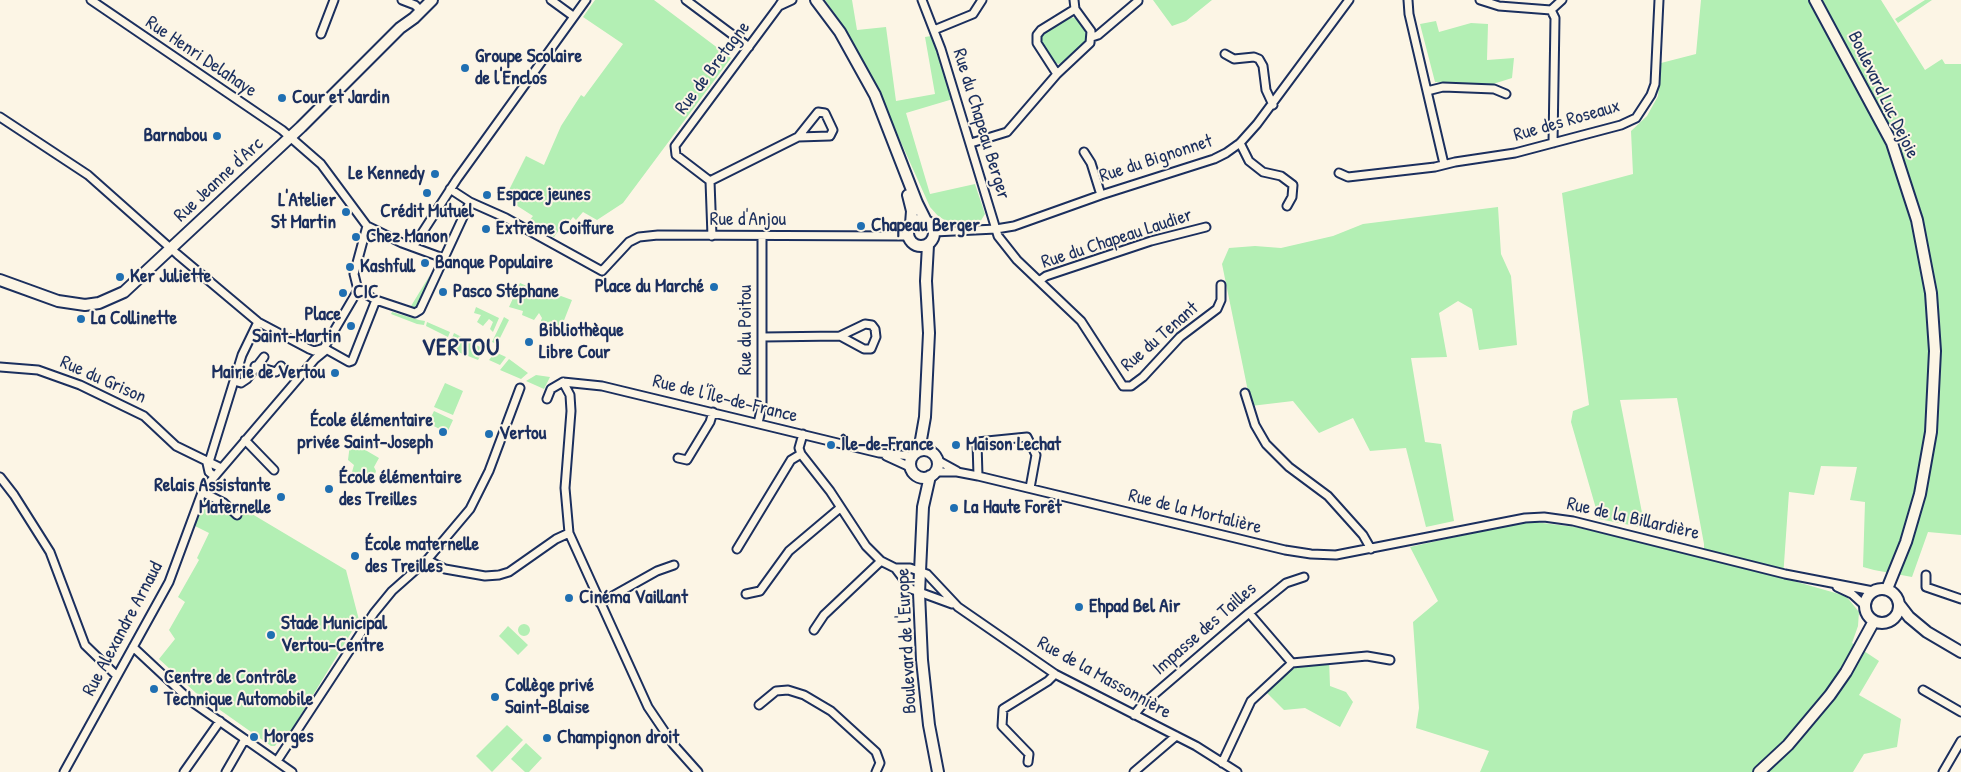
<!DOCTYPE html>
<html>
<head>
<meta charset="utf-8">
<style>
	body { margin:0 }
	canvas { display:block; background:#fcf5e5 }
</style>
</head>
<body>
<canvas width="1961" height="772"></canvas>
<script>
const c = document.querySelector('canvas').getContext('2d');
c.lineJoin = 'round';
function paint(path, color) { c.fillStyle = color; c.fill(path, 'evenodd'); }
const poly = rows => new Path2D(rows.map(r => 'M' + r).join(''));
function stroke(path, color, width, dash) { c.strokeStyle = color; c.lineWidth = width; c.lineCap = dash ? 'butt' : 'round'; c.setLineDash(dash || []); c.stroke(path); }
function drawText(font, color, halo, rows, align = 'center') {
  c.font = font + ' "Patrick Hand",sans-serif'; c.lineWidth = 4; c.setLineDash([]); c.textBaseline = 'middle'; c.strokeStyle = halo; c.fillStyle = color; for (const [text, x, y, turn = 0] of rows) {
    c.save(); c.translate(x, y); c.rotate((+turn || 0) * Math.PI / 180); c.textAlign = isNaN(turn) ? turn : align; if (halo) c.strokeText(text, 0, 0); c.fillText(text, 0, 0); c.restore();
  }
}
paint(poly([
	[595,0,654,0,731,58,623,203,597,220,583,212,576,220,573,217,567,225,564,223,554,237,528,222,533,216,505,198,526,156,544,165,561,126,581,95,584,97,623,44,583,17],
	[825,0,852,0,857,30,886,27,896,101,935,94,925,37,931,36,953,99,906,113,930,194,975,184,985,214,980,222,966,225,948,222,938,216,930,207,869,71,843,26],
	[1153,0,1212,0,1186,21,1172,26],
	[1701,0,1881,0,1925,70,1942,59,1945,64,1961,64,1961,535,1928,532,1912,577,1874,570,1863,567,1865,502,1850,500,1857,467,1821,466,1814,495,1789,492,1783,578,1846,596,1859,612,1858,626,1852,643,1879,661,1859,695,1901,719,1897,747,1864,754,1853,772,1480,772,1489,751,1416,728,1419,708,1413,622,1438,601,1410,547,1526,521,1575,527,1704,557,1704,544,1677,398,1620,400,1645,528,1599,519,1571,422,1573,411,1589,405,1562,193,1633,174,1631,131,1647,116,1658,96,1661,63,1696,54],
	[1925,0,1932,0,1898,23,1895,19],
	[1067,17,1076,18,1089,38,1086,44,1062,63,1058,64,1053,61,1040,42,1041,36],
	[1436,21,1439,32,1471,23,1488,24,1487,60,1514,58,1512,78,1493,84,1435,82,1420,24],
	[1498,207,1501,254,1511,276,1517,345,1479,350,1472,309,1458,301,1439,313,1447,357,1411,358,1425,442,1441,444,1454,521,1426,527,1406,448,1370,451,1353,418,1319,433,1293,401,1251,406,1222,264,1229,248,1255,246,1281,248,1333,236,1363,224],
	[430,275,418,306,416,308,411,306],
	[520,283,545,294,561,296,572,300,561,328,553,325,551,328,540,323,542,318,539,313,534,320,522,315,523,311,509,307],
	[476,307,499,318,493,332,490,329,493,322,489,319,483,326,477,322,481,315,474,313],
	[392,312,419,320,425,321,424,325,417,324,391,314],
	[504,317,509,320,497,344,492,342],
	[427,322,450,332,448,337,426,326],
	[454,333,484,349,478,360,448,348],
	[495,352,506,357,500,365,489,360],
	[509,359,528,373,521,379,500,370],
	[536,375,550,377,544,389,526,381],
	[445,383,463,391,453,415,434,407],
	[434,411,453,420,447,433,428,423],
	[350,444,355,444,379,458,374,467,376,471,373,480,365,482,352,472,354,465,348,460],
	[211,498,238,514,242,508,346,570,359,620,286,739,282,737,275,746,271,746,196,693,159,659,175,639,169,630,185,602,178,597,199,560,197,558,209,533,195,526,203,502],
	'518 630a6 6 0 1 1 12 0a6 6 0 1 1-12 0Z',
	[508,626,528,645,518,655,499,636],
	[1329,659,1330,686,1346,692,1353,702,1340,727,1305,708,1284,710,1262,688,1292,663],
	[507,725,523,740,492,772,476,756],
	[526,743,542,758,529,772,525,772,511,759]
]), '#b3efb4');
const street = poly([
	[91,0,282,130,321,164,367,226,354,274,358,290],
	[402,0,415,5,421,11],
	[551,0,573,16],
	[686,0,749,47],
	[783,0,779,6,792,0],
	[922,0,941,49,998,236,1017,260,1081,321,1123,386,1131,386,1143,377,1180,337,1217,309,1221,300,1221,285],
	[1074,0,1075,9],
	[1408,0,1409,14,1444,164],
	[1480,0,1499,6,1551,10,1555,18,1553,143],
	[1551,10,1562,0],
	[934,30,973,14,982,0],
	[321,34,334,0],
	[1092,37,1098,35,1138,1],
	[1225,54,1234,59,1254,57,1259,59,1263,66,1266,90,1273,105],
	[1427,91,1443,87,1494,89,1506,94],
	[0,117,88,175,177,254,258,322,309,349,314,351,324,348],
	[971,143,1007,132,1057,74,1090,43,1091,31,1075,9,1041,30,1037,35,1037,43,1057,74],
	[1240,143,1249,161,1263,172,1281,176,1293,185,1292,197,1287,206],
	[1084,152,1091,163,1101,195],
	[1339,173,1348,177,1435,167,1455,162,1515,153,1621,125,1636,118,1651,95,1655,84,1659,0],
	[710,181,798,137,830,136,833,130,825,113,818,112,798,137],
	[450,189,470,202,506,218,602,271,629,242,639,237,658,235,907,236],
	[367,226,402,243,443,258],
	[934,232,996,229,1014,226,1101,195,1214,159,1226,153,1240,143,1257,124,1349,0],
	[712,236,710,181,676,155,675,146,779,6],
	[413,247,457,179,586,0],
	[1039,281,1046,276,1151,241,1206,227],
	[376,300,352,361,349,362,324,348,358,290,376,300,415,313,420,310,470,202],
	[763,337,840,336,865,324,872,325,875,329,876,337,871,349,864,349,840,336],
	[255,366,276,372,281,366],
	[0,367,38,370,80,385,144,416,176,446,221,468],
	[234,381,241,383,247,379,264,357],
	[563,382,570,395,571,411,565,488,569,533,648,707,673,744,698,772],
	[563,382,602,386,879,453,912,456],
	[1245,393,1255,425,1266,444,1289,467,1328,496,1363,535,1371,549],
	[547,399,551,389,563,382],
	[758,423,762,406,762,237],
	[803,434,799,448,801,454,830,491,866,546,881,561,895,568,911,589,952,604],
	[245,440,274,470],
	[886,456,910,467],
	[678,458,687,460,710,422,713,412],
	[937,460,957,471],
	[209,462,242,355,258,322],
	[207,463,209,472,214,476],
	[935,472,957,472,978,476,1285,550,1311,554,1336,555,1525,518,1544,517,1573,521,1785,574,1873,591],
	[978,476,977,442,1027,437,1036,455,1030,488],
	[0,477,14,495,50,552,85,645,117,676],
	[202,492,224,503,237,515],
	[737,549,791,460,801,454],
	[427,560,445,569,485,576,499,575,509,572,556,539,569,533],
	[895,568,910,568,927,574,958,607,1055,674,1196,746,1237,772],
	[1926,575,1926,587,1961,599],
	[1837,587,1852,594,1864,605],
	[746,594,760,591,789,551,840,508],
	[600,603,657,571,674,565],
	[1249,613,1292,663],
	[814,630,824,615,881,561],
	[133,647,192,702,292,772],
	[1923,690,1961,712],
	[759,705,776,691,788,690,804,695,831,711,876,752,880,763,876,772],
	[1134,715,1143,704,1249,613,1286,583,1304,577],
	[277,761,374,613,392,591,427,560,470,509,489,471,520,388],
	[1028,762,1029,754,1002,726,1003,709,1048,681,1055,674],
	[1222,763,1251,701,1292,663,1367,656,1390,660],
	[64,772,169,582,203,490,315,359,326,350],
	[184,772,220,721],
	[226,772,245,739],
	[1134,772,1176,736],
	[1943,772,1961,741]
]);
const secondary = poly([
	[816,0,840,32,875,95,917,203,926,221],
	[1815,0,1892,143,1917,220,1931,293,1935,351,1931,432,1920,494,1906,542,1887,589],
	[908,195,912,211,911,224],
	'908 233a13 13 0 1 1 26 0a13 13 0 1 1-26 0Z',
	[0,280,58,301,85,305,99,303,124,292,301,127,400,28,414,18,432,0],
	'910 464a14 14 0 1 1 28 0a14 14 0 1 1-28 0Z',
	[919,451,925,417,929,333,926,281,928,245],
	[930,476,923,507,919,593,922,660,929,725,938,772],
	'1865 606a17 17 0 1 1 34 0a17 17 0 1 1-34 0Z',
	[1899,604,1909,617,1927,632,1961,652],
	[1759,772,1788,745,1830,695,1846,672,1874,621]
]);
stroke(street, '#1b2f5e', 11);
stroke(secondary, '#1b2f5e', 14);
stroke(street, '#fcf5e5', 7);
stroke(secondary, '#fcf5e5', 10);
for (const [x, y, r, color] of [
	[465,68,5,"#1f6fb2"],
	[282,98,5,"#1f6fb2"],
	[217,136,5,"#1f6fb2"],
	[435,174,5,"#1f6fb2"],
	[427,193,5,"#1f6fb2"],
	[487,195,5,"#1f6fb2"],
	[346,212,5,"#1f6fb2"],
	[861,226,5,"#1f6fb2"],
	[486,229,5,"#1f6fb2"],
	[356,237,5,"#1f6fb2"],
	[425,263,5,"#1f6fb2"],
	[350,267,5,"#1f6fb2"],
	[120,277,5,"#1f6fb2"],
	[714,287,5,"#1f6fb2"],
	[443,292,5,"#1f6fb2"],
	[343,293,5,"#1f6fb2"],
	[81,319,5,"#1f6fb2"],
	[351,326,5,"#1f6fb2"],
	[529,342,5,"#1f6fb2"],
	[335,373,5,"#1f6fb2"],
	[443,432,5,"#1f6fb2"],
	[489,434,5,"#1f6fb2"],
	[831,445,5,"#1f6fb2"],
	[956,445,5,"#1f6fb2"],
	[329,489,5,"#1f6fb2"],
	[281,497,5,"#1f6fb2"],
	[954,508,5,"#1f6fb2"],
	[355,556,5,"#1f6fb2"],
	[569,598,5,"#1f6fb2"],
	[1079,607,5,"#1f6fb2"],
	[271,635,5,"#1f6fb2"],
	[154,689,5,"#1f6fb2"],
	[495,697,5,"#1f6fb2"],
	[254,737,5,"#1f6fb2"],
	[547,738,5,"#1f6fb2"]
]) { const dot = new Path2D(); dot.arc(x, y, r, 0, 2 * Math.PI); c.fillStyle = color; c.fill(dot); stroke(dot, '#fcf5e5', 2); }
drawText('19px', '#1b2f5e', '#fcf5e5', [
	["Rue Henri Delahaye",201,57,34],
	["Rue de Bretagne",713,68,-53],
	["Boulevard Luc Dejoie",1883,95,64],
	["Rue des Roseaux",1567,121,-16],
	["Rue du Chapeau Berger",981,124,73],
	["Rue du Bignonnet",1156,159,-18],
	["Rue Jeanne d'Arc",219,180,-43],
	["Rue d'Anjou",748,220],
	["Rue du Chapeau Laudier",1117,239,-18],
	["Rue du Poitou",746,330,-90],
	["Rue du Tenant",1160,337,-41],
	["Rue du Grison",103,380,24],
	["Rue de l'Île-de-France",725,399,14],
	["Rue de la Mortalière",1195,512,14],
	["Rue de la Billardière",1633,519,13],
	["Rue Alexandre Arnaud",123,629,-62],
	["Impasse des Tailles",1205,629,-41],
	["Boulevard de l'Europe",907,641,-93],
	["Rue de la Massonnière",1104,678,29]
]);
drawText('bold 19px', '#1b2f5e', '#fcf5e5', [
	["Groupe Scolaire",475,57],
	["de l'Enclos",475,79],
	["Cour et Jardin",292,98],
	["Barnabou",207,136,"right"],
	["Le Kennedy",425,174,"right"],
	["Espace jeunes",497,195],
	["L'Atelier",336,201,"right"],
	["St Martin",336,223,"right"],
	["Crédit Mutuel",427,212,"center"],
	["Chapeau Berger",871,226],
	["Extrême Coiffure",496,229],
	["Chez Manon",366,237],
	["Banque Populaire",435,263],
	["Kashfull",360,267],
	["Ker Juliette",130,277],
	["Place du Marché",704,287,"right"],
	["Pasco Stéphane",453,292],
	["CIC",353,293],
	["Place",341,315,"right"],
	["Saint-Martin",341,337,"right"],
	["La Collinette",91,319],
	["Bibliothèque",539,331],
	["Libre Cour",539,353],
	["Mairie de Vertou",325,373,"right"],
	["École élémentaire",433,421,"right"],
	["privée Saint-Joseph",433,443,"right"],
	["Vertou",499,434],
	["Île-de-France",841,445],
	["Maison Lechat",966,445],
	["École élémentaire",339,478],
	["des Treilles",339,500],
	["Relais Assistante",271,486,"right"],
	["Maternelle",271,508,"right"],
	["La Haute Forêt",964,508],
	["École maternelle",365,545],
	["des Treilles",365,567],
	["Cinéma Vaillant",579,598],
	["Ehpad Bel Air",1089,607],
	["Stade Municipal",281,624],
	["Vertou-Centre",281,646],
	["Centre de Contrôle",164,678],
	["Technique Automobile",164,700],
	["Collège privé",505,686],
	["Saint-Blaise",505,708],
	["Morges",264,737],
	["Champignon droit",557,738]
], 'left');
c.letterSpacing = '1px';
drawText('bold 24px', '#1b2f5e', '#fcf5e5', [
	["VERTOU",461,349]
]);
c.letterSpacing = '0px';
</script>
</body>
</html>
